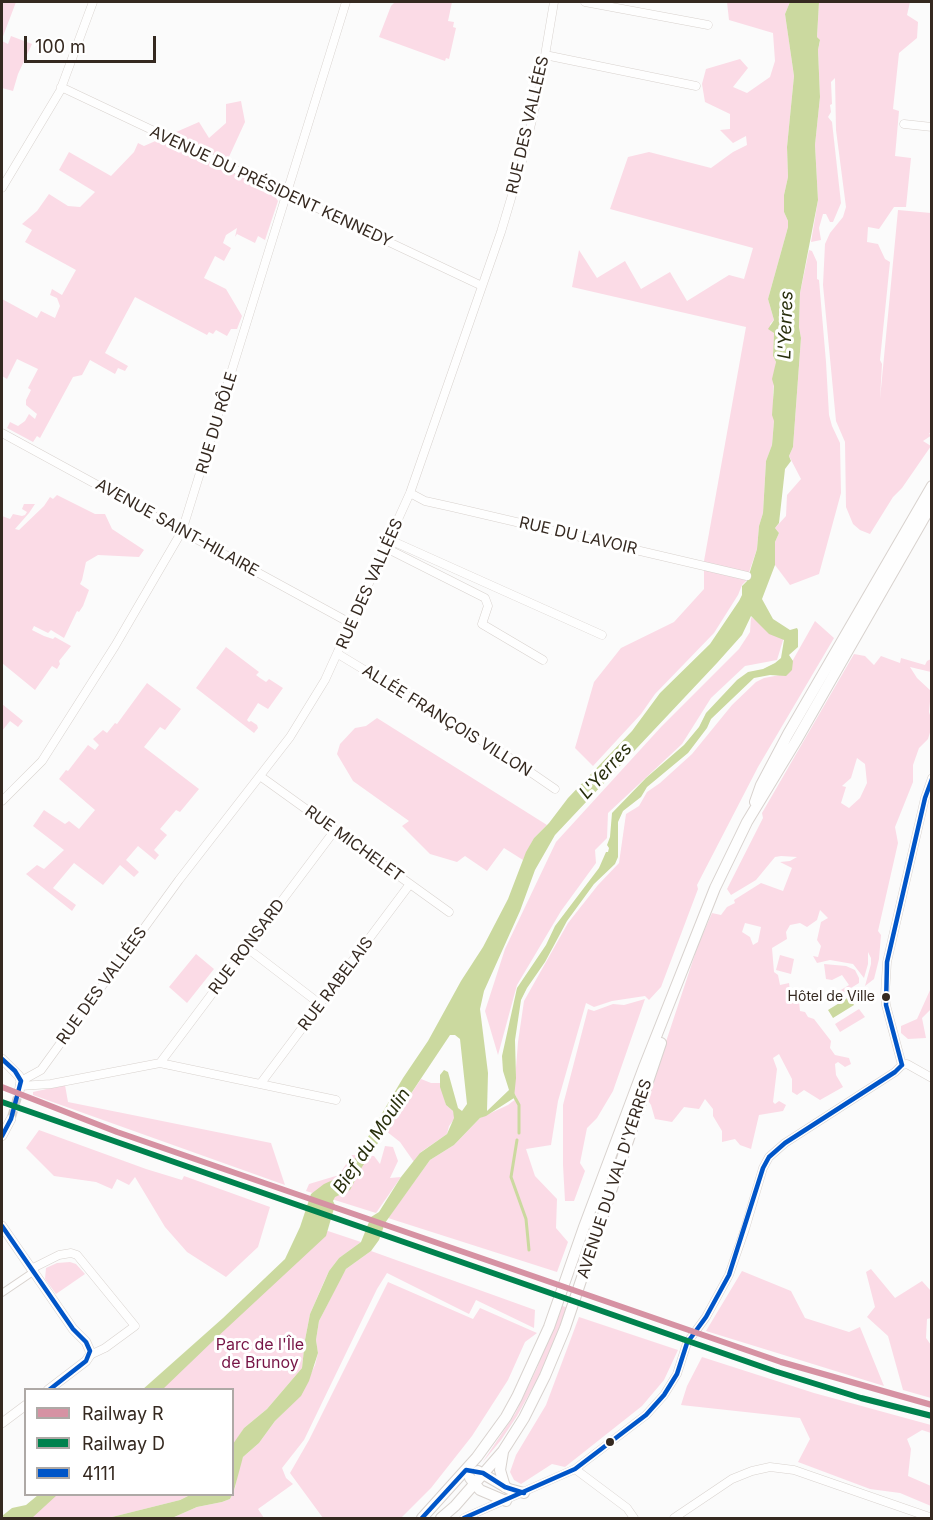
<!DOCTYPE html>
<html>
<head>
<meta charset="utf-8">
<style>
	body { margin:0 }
	#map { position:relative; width:933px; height:1520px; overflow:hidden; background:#fbfbfb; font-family:Inter,sans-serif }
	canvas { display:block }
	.frame { position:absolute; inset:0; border:3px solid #352920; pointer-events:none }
	.legend { position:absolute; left:24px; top:1388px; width:210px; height:108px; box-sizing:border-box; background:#fff; border:2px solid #aea9a6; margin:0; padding:8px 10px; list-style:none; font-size:18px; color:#352920 }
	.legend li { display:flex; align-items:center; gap:12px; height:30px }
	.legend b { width:30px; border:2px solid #aea9a6 }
	.scale { position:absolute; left:24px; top:36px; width:132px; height:27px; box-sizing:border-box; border:3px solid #352920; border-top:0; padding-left:8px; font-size:18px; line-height:21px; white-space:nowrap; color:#352920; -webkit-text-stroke:4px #fff; paint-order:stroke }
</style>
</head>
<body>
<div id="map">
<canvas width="933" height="1520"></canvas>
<div class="frame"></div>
<ul class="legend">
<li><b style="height:8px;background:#d692a3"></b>Railway R</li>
<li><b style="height:8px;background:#00824e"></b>Railway D</li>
<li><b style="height:8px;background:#0055c8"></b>4111</li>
</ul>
<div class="scale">100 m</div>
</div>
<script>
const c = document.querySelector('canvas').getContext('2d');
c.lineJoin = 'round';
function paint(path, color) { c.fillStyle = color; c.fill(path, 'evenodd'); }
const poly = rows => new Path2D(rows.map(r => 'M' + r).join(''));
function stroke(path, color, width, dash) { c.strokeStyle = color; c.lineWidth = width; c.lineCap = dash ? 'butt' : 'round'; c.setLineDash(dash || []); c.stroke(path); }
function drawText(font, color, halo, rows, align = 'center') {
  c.font = font + ' Inter,sans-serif'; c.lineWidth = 6; c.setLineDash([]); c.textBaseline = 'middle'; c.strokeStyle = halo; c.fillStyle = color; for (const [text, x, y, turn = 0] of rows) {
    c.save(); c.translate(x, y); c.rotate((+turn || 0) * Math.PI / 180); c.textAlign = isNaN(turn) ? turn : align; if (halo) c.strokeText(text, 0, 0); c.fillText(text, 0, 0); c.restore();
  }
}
paint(poly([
	[2,2,16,2,2,39],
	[395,2,452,2,448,21,454,22,453,27,456,28,449,59,446,58,445,61,379,37,391,6],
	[727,2,790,2,785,14,794,76,787,147,788,177,784,195,784,212,788,221,788,227,768,299,774,320,770,324,774,334,773,356,776,362,773,394,774,421,772,445,766,461,763,513,759,526,757,549,746,581,742,585,738,595,714,633,655,694,641,714,593,766,575,748,594,682,621,648,674,622,704,589,704,561,746,327,572,287,579,250,597,278,625,261,641,289,670,272,687,301,729,275,744,279,753,248,610,209,628,157,649,152,711,168,733,152,747,145,746,136,733,143,720,130,730,129,730,114,705,102,702,84,706,69,740,59,748,68,733,87,747,93,770,77,775,61,773,33,729,20],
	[819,2,910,2,907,15,918,22,917,38,899,53,893,109,899,111,895,156,911,158,906,207,894,207,879,229,868,227,867,242,878,244,885,259,890,262,880,360,882,364,880,399,898,210,931,213,932,430,929,434,932,435,923,441,931,446,902,488,893,497,870,534,860,530,853,524,846,507,845,442,836,421,823,285,825,244,830,233,843,217,846,207,836,130,835,78,831,82,832,104,830,105,831,112,828,117,832,122,841,203,833,222,830,222,826,214,823,214,819,228,821,240,811,242,818,200,815,145,820,97,818,50,820,41,817,37],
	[11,36,32,44,18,74,13,91,2,88,2,41,8,44],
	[241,101,245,122,228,159,266,191,274,195,278,201,265,240,258,236,255,243,237,234,235,237,237,228,226,235,223,243,231,248,224,261,215,256,204,278,226,289,242,316,237,329,231,329,227,336,216,330,213,334,209,332,207,335,135,297,105,353,128,366,125,371,118,368,115,374,90,360,82,375,73,377,40,438,37,436,33,442,7,428,10,422,18,426,25,421,29,414,35,419,37,414,26,405,26,400,31,390,28,388,38,369,17,359,7,379,2,376,2,299,37,318,41,311,55,318,60,306,57,298,50,295,52,289,62,295,76,270,25,242,32,230,22,224,37,211,49,194,68,206,80,207,95,192,59,170,69,152,111,176,134,152,138,143,144,146,199,122,209,138,226,123,226,104],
	[809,250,812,251,817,262,817,279,819,280,826,362,829,415,832,426,840,443,841,493,819,574,790,585,775,565,775,542,779,533,775,528,786,516,787,495,801,479,789,456,793,447,801,338,799,327,800,293],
	[57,495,95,514,105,514,112,529,144,550,139,557,98,555,86,562,82,580,80,584,89,590,83,606,79,612,77,611,64,638,51,630,48,633,34,626,32,630,44,636,53,639,55,637,71,646,59,661,60,664,57,669,52,666,35,690,2,663,2,516,10,519,13,514,22,516,25,515,27,512,22,509,24,504,35,504,29,513,15,529,19,530,44,506,50,497,53,499],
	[751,617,784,637,777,660,745,666,711,698,682,744,608,813,607,838,595,850,596,863,561,911,517,985,498,1055,485,1011,505,949,556,842,661,727,739,649,750,632],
	[815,621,834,638,758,767,697,885,698,889,661,987,649,1000,645,996,612,1001,594,1007,586,1003,558,1101,551,1145,526,1149,535,1176,557,1199,556,1228,568,1242,557,1272,388,1218,430,1160,454,1145,480,1118,508,1105,517,1098,514,1093,518,1042,524,1001,568,923,598,885,619,863,626,814,639,806,647,792,660,783,692,754,732,705,756,682,764,678,785,674],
	[226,647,259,672,256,675,260,678,266,682,269,679,283,688,268,709,258,703,247,720,249,722,251,721,257,725,258,728,254,733,196,688],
	[854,654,865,656,874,665,881,656,900,663,901,658,925,665,927,661,931,659,931,672,910,667,917,678,931,691,929,712,931,718,931,729,928,739,919,748,913,765,913,782,895,827,898,843,878,931,881,935,879,959,874,979,865,986,871,964,871,958,868,952,868,964,864,978,853,964,830,960,817,963,813,956,818,957,821,946,817,940,821,922,828,918,820,910,817,920,807,927,800,923,790,925,786,932,787,939,772,948,774,972,778,975,780,985,789,983,790,991,798,992,800,1011,805,1012,808,1017,814,1019,831,1041,830,1048,835,1055,849,1058,851,1064,845,1067,838,1062,835,1064,836,1075,843,1087,820,1100,804,1090,797,1095,792,1092,792,1079,779,1054,773,1058,777,1069,773,1102,775,1104,779,1101,786,1105,783,1111,759,1115,751,1149,740,1145,735,1139,722,1142,722,1131,713,1116,713,1109,705,1099,699,1109,684,1107,672,1122,655,1119,651,1105,647,1099,698,945,712,913,721,915,727,907,735,903,734,900,761,883,783,891,792,868,780,862,790,861,797,857,781,856,775,857,756,880,731,895,727,889,763,818,762,813],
	[857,758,865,764,867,783,860,798,849,808,841,803,846,787,842,786,851,778],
	[745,923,761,927,758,942,753,945,750,937,742,932],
	[147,683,181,709,165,730,160,727,144,747,199,789,180,812,176,810,160,829,167,835,154,850,159,855,155,860,138,846,126,860,139,872,134,877,120,865,103,885,74,863,53,888,76,905,72,911,26,874,37,865,44,869,64,850,33,826,44,810,65,824,69,821,79,829,95,810,59,779,66,770,68,771,88,745,95,750,99,745,93,739,103,730,107,733,115,723,117,724],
	[2,704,23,721,18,727,10,721,2,731],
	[377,718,547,825,534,838,523,860,504,848,487,871,465,856,457,862,430,854,402,826,409,821,353,781,337,754,340,744,355,728,366,726],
	[196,954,214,969,187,1003,169,987],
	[780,955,794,959,791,974,776,970],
	[824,964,846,966,855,970,859,978,859,983,838,996,836,993,849,985,842,975,832,980,826,979],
	[931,988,931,1009,922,1018,926,1038,908,1039,901,1033,901,1026,917,1019],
	[645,999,613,1091,597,1118,587,1128,580,1163,585,1171,574,1201,565,1201,563,1165,563,1105,588,1009,594,1011,613,1004,624,1005],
	[859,1009,865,1017,840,1032,835,1024],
	[421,1079,431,1083,440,1083,446,1105,453,1111,455,1118,449,1126,447,1134,421,1152,414,1162,400,1142,386,1131],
	[65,1085,68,1102,271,1143,285,1185,33,1095,33,1092],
	[39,1130,146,1169,182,1180,184,1176,270,1207,258,1247,226,1277,187,1252,165,1227,135,1177,129,1185,117,1179,112,1189,96,1182,54,1176,26,1148],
	[385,1146,393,1147,398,1161,390,1178,401,1177,376,1213,306,1191,309,1184,339,1175,352,1155,374,1156,380,1164],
	[328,1231,361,1242,339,1258,329,1271,323,1284,310,1314,305,1340,302,1368,267,1409,244,1428,233,1446,232,1390,157,1390,319,1233],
	[371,1251,535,1310,534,1328,476,1300,469,1314,387,1273,377,1289,304,1440,282,1468,286,1478,293,1484,258,1509,264,1518,172,1518,197,1507,222,1502,230,1499,235,1488,239,1466,243,1457,259,1443,275,1421,300,1396,315,1365,318,1353,316,1340,319,1321,341,1277,346,1269],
	[70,1262,76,1264,85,1274,56,1294,45,1279,46,1268,57,1263],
	[871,1269,895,1298,922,1281,931,1291,931,1318,927,1319,926,1338,931,1345,931,1398,903,1390,888,1336,867,1317,875,1307,866,1272],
	[742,1271,791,1291,805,1318,849,1332,860,1327,884,1386,706,1331],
	[388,1282,473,1319,480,1308,537,1333,525,1342,508,1380,472,1436,431,1488,401,1518,323,1518,290,1473,309,1440],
	[560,1305,568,1308,542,1371,517,1416,501,1440,482,1463,515,1414,537,1368],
	[579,1317,678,1350,664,1380,642,1406,565,1467,552,1464,521,1484,514,1480,510,1472,516,1455,546,1405],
	[702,1357,814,1393,931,1425,931,1433,922,1430,907,1439,911,1449,908,1476,931,1486,931,1506,900,1493,870,1489,798,1462,810,1439,800,1418,681,1405,687,1386],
	[48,1495,190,1495,180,1500,108,1518,24,1518]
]), '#fbdbe6');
paint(poly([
	[790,2,819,2,817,37,820,40,818,50,820,97,815,145,818,200,800,293,799,327,801,338,793,447,789,456,791,461,785,469,779,523,775,528,779,533,775,542,775,565,762,599,773,619,790,630,797,628,798,630,798,647,789,655,793,661,792,670,786,676,770,675,754,678,711,719,707,728,688,753,647,787,641,797,623,811,618,822,618,857,615,864,594,884,567,921,545,962,527,988,521,1000,515,1040,516,1078,514,1098,486,1116,480,1118,454,1145,430,1160,385,1223,379,1240,371,1251,346,1269,319,1321,316,1340,318,1353,309,1381,301,1396,275,1421,259,1443,243,1457,233,1494,233,1444,244,1428,267,1409,302,1368,305,1340,310,1314,329,1271,339,1258,361,1242,371,1217,379,1212,401,1177,420,1153,447,1134,454,1118,453,1111,446,1105,440,1087,440,1075,444,1070,448,1072,458,1108,462,1111,467,1104,460,1039,455,1035,450,1035,362,1167,350,1190,335,1197,333,1201,335,1205,326,1236,214,1340,163,1389,142,1390,223,1318,285,1259,300,1227,311,1194,324,1184,346,1174,403,1078,428,1041,461,981,483,947,508,899,526,852,534,838,549,823,568,798,632,731,660,693,710,644,739,601,742,595,742,586,747,581,757,549,759,526,763,513,766,461,772,445,774,421,772,415,774,386,772,379,776,362,773,356,774,333,768,329,774,320,768,299,788,227,788,221,784,212,784,195,788,177,787,147,794,76,785,14],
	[751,616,769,634,784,640,781,658,775,663,763,669,748,672,737,680,706,713,699,727,684,745,646,778,612,813,610,837,607,845,609,848,608,852,606,852,599,868,555,926,546,945,517,988,502,1056,503,1071,509,1090,487,1111,488,1073,480,1009,484,991,520,911,535,870,555,835,717,663,742,635],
	[849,997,854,1005,833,1018,828,1010],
	[38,1495,57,1495,32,1518,2,1518,2,1516,12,1508,26,1505],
	[190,1495,232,1495,230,1499,222,1502,197,1507,172,1518,108,1518,180,1500]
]), '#cbd99f');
stroke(poly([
	[513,1094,519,1105,519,1133],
	[517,1140,511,1177,526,1219,529,1250]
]), '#cbd99f', 3);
stroke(poly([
	[11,1119,19,1092]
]), '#d3d1cf', 9, [9, 4.5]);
const pedestrian = poly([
	[2,1293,33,1272]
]);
const minor = poly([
	[585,2,708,25],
	[545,55,696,86],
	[61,87,482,286],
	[904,124,932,127],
	[2,188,60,91,93,2],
	[2,433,352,624],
	[410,493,425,501,452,507,747,576],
	[390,540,602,635],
	[386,548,485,598,488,606,482,624,543,660],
	[338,654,507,756,555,789],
	[260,776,449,912],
	[2,801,42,761,115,646,182,531,346,2],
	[247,948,320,1004],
	[160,1063,335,830],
	[902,1065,886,1005,885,995,887,962,925,798,932,778],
	[902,1065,907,1064,932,1078],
	[21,1081,41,1070,179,880,290,737,325,680,410,493,501,232,521,165,533,116,540,85,554,2],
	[261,1083,410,884],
	[20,1086,51,1084,160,1063,336,1100],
	[31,1269,59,1255,71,1253,77,1255,135,1326,105,1348,90,1355],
	[575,1469,627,1508,634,1518],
	[464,1518,575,1469,646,1415,664,1395,677,1374,687,1343,706,1317,729,1275,745,1229,763,1168,769,1157,785,1143,895,1072,902,1065],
	[674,1518,732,1479,752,1471,770,1467,794,1470,932,1518]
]);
const tertiary = poly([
	[2,1059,19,1076,21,1081,19,1092],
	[2,1136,11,1119],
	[2,1226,73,1329,86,1342,90,1351,90,1355,86,1361,48,1390],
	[2,1423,26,1405]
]);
const secondary = poly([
	[755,802,761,785,788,734,932,486],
	[503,1452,500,1470,505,1487],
	[478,1471,509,1489,524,1493],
	[470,1478,480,1490,506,1501],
	[422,1518,477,1457,506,1417,517,1397,549,1327,584,1227,644,1067,715,888,747,822,796,741,932,504],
	[441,1518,455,1506,503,1451,524,1418,545,1376,565,1328,661,1043]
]);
stroke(pedestrian, '#d8d2ce', 8);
stroke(minor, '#d8d2ce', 9);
stroke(tertiary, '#d8d2ce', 10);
stroke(secondary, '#d8d2ce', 12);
stroke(pedestrian, '#fefefe', 6);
stroke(minor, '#fefefe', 8);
stroke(tertiary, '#fefefe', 9);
stroke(secondary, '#fefefe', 10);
stroke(poly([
	[2,1059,15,1071,21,1081,11,1119,2,1136],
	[902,1065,886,1005,887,962,925,798,932,779],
	[2,1226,73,1329,86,1342,90,1351,86,1361,49,1390],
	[422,1518,466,1470,483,1473,505,1487,524,1493],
	[464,1518,575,1469,646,1415,664,1395,677,1374,687,1343,706,1317,729,1275,763,1168,769,1157,785,1143,895,1072,902,1065]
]), '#0055c8', 4.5);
stroke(poly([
	[2,1087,117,1132,781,1362,932,1405]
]), '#d692a3', 6);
stroke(poly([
	[2,1102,774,1371,861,1398,932,1416]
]), '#00824e', 6);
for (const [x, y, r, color] of [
	[886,997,5,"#352920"],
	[610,1442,5,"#352920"]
]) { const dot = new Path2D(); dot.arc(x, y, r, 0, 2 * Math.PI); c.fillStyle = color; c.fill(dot); stroke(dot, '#fff', 2); }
drawText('14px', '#352920', '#fff', [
	["Hôtel de Ville",875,997]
], 'right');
drawText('16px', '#352920', '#fff', [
	["RUE DES VALLÉES",528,125,-77],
	["AVENUE DU PRÉSIDENT KENNEDY",271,187,25],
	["RUE DU RÔLE",217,423,-73],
	["AVENUE SAINT-HILAIRE",177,528,29],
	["RUE DU LAVOIR",578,536,13],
	["RUE DES VALLÉES",370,584,-66],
	["ALLÉE FRANÇOIS VILLON",447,721,32],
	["RUE MICHELET",354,844,36],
	["RUE RONSARD",247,947,-53],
	["RUE RABELAIS",336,984,-53],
	["RUE DES VALLÉES",102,986,-54],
	["AVENUE DU VAL D'YERRES",615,1179,-72]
]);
drawText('16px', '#761345', '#fff', [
	["Parc de l'Île",260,1345],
	["de Brunoy",260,1363]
]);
drawText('italic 18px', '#282f0c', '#fff', [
	["L'Yerres",786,325,-88],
	["L'Yerres",606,771,-48],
	["Bief du Moulin",372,1141,-56]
]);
</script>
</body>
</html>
